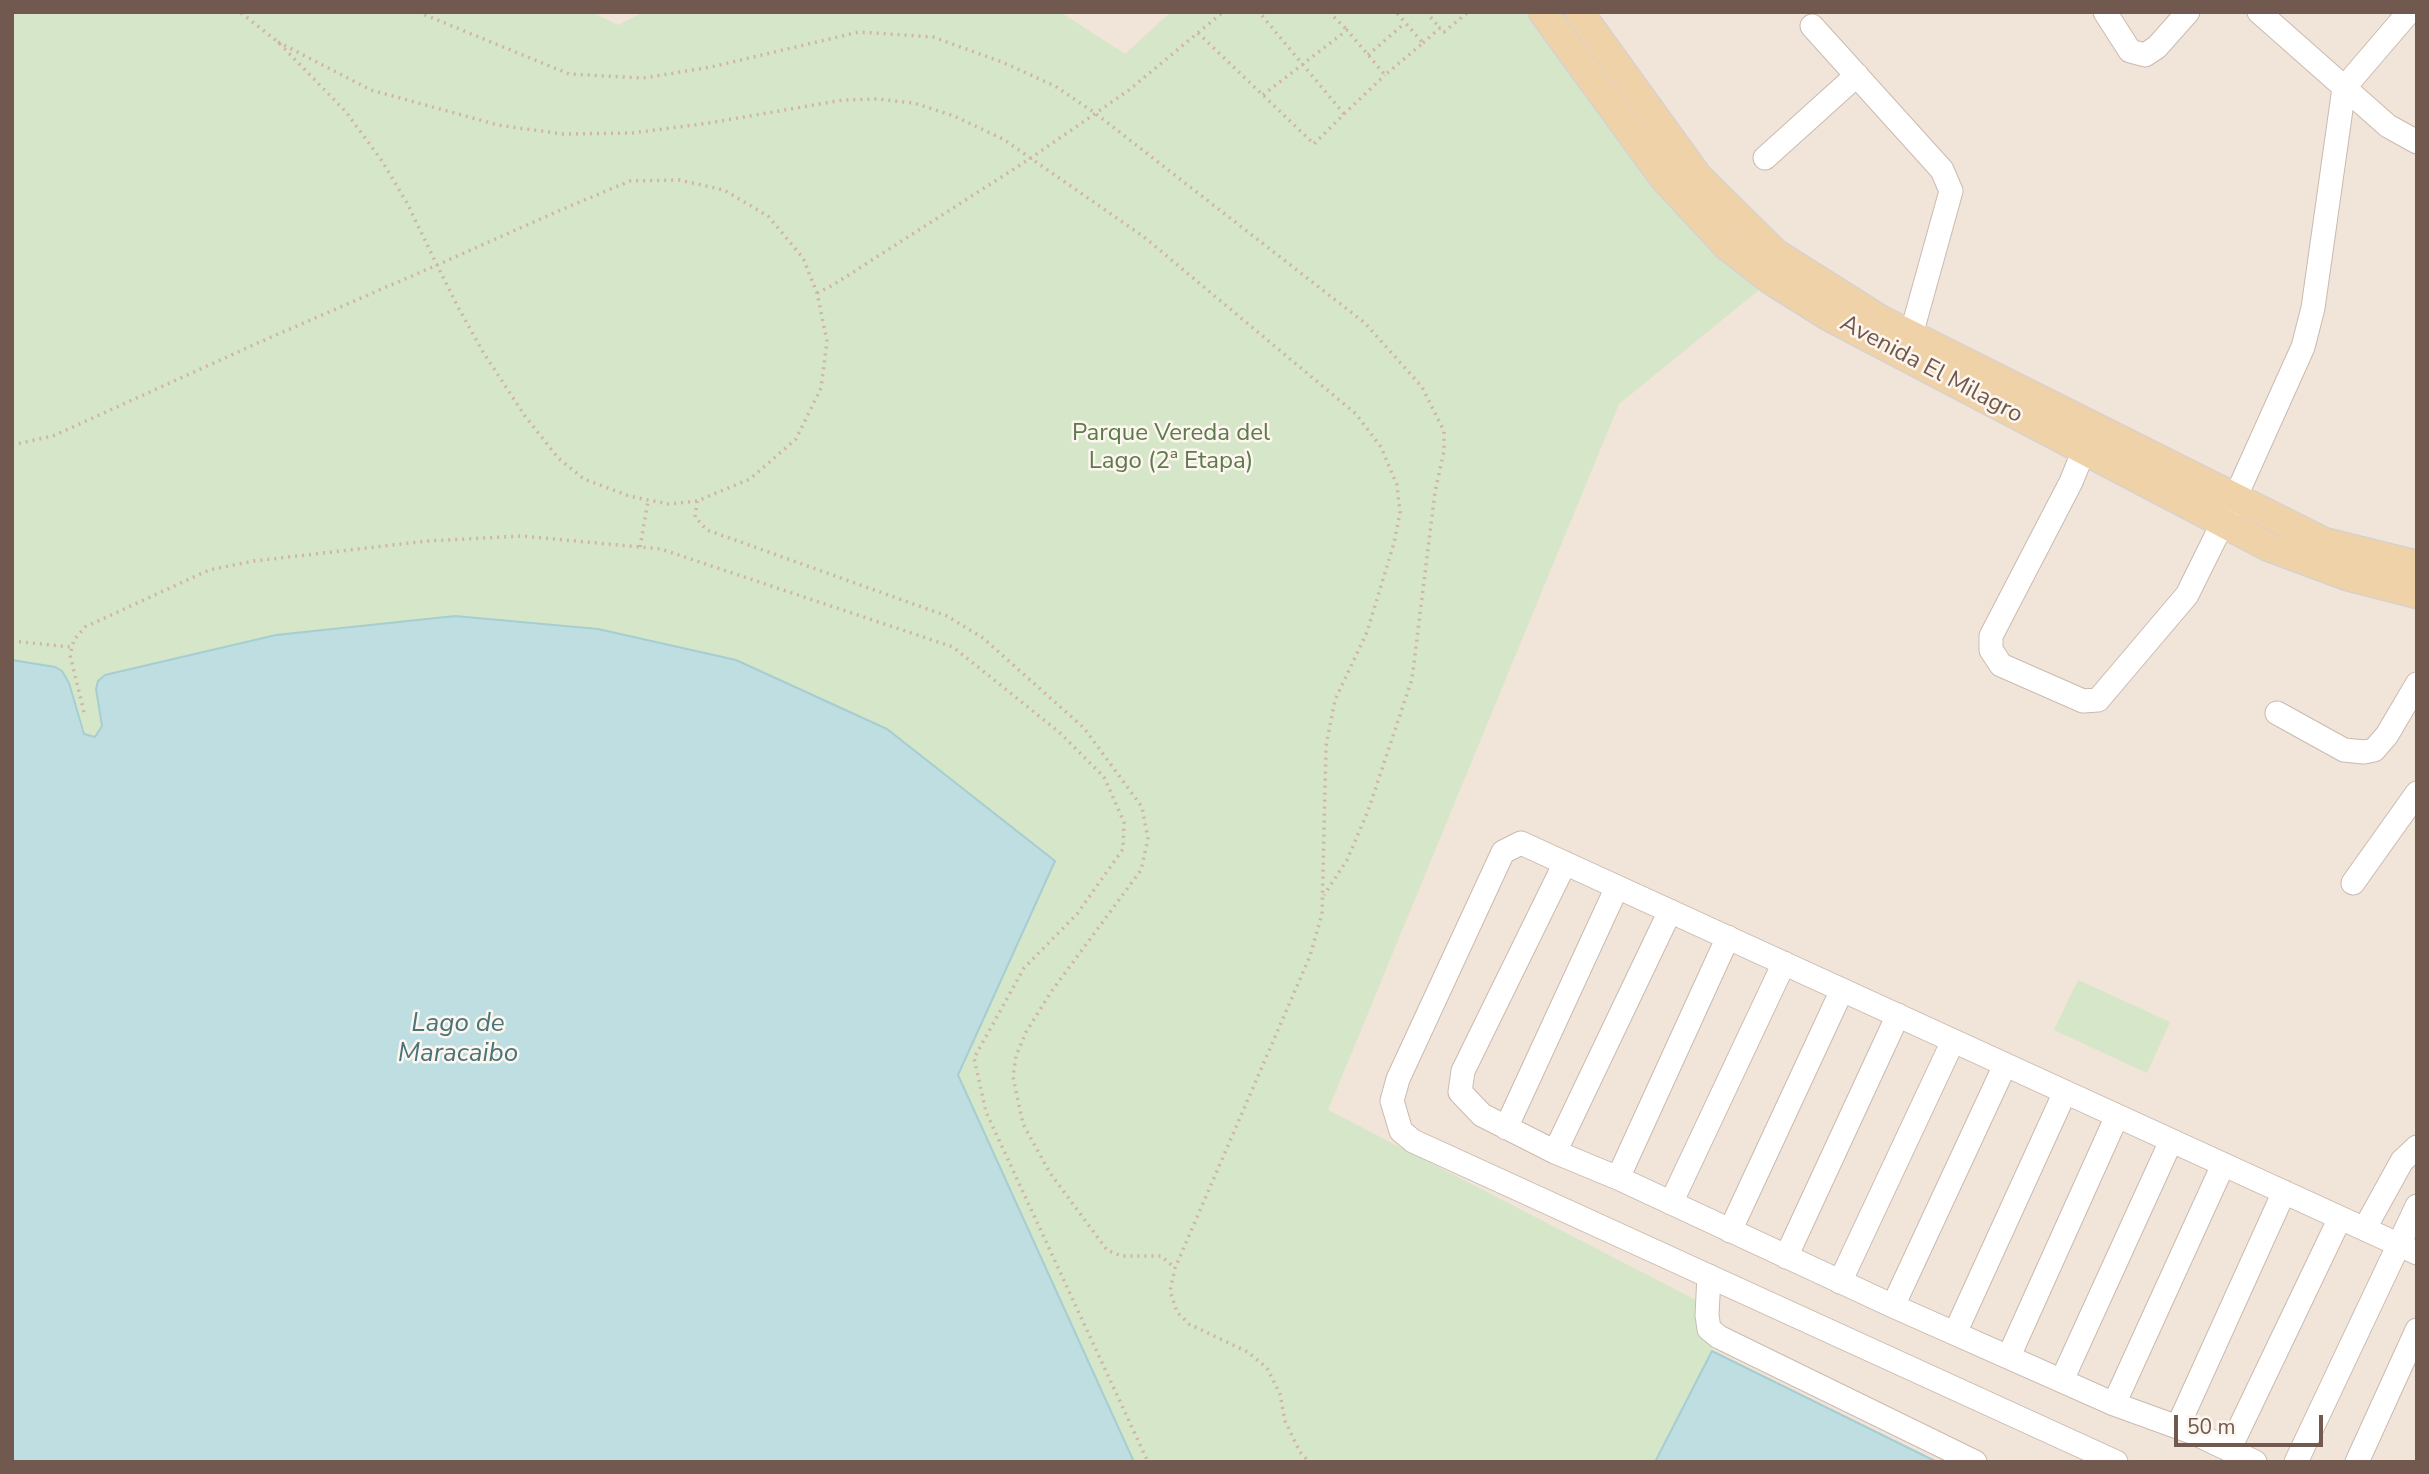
<!DOCTYPE html>
<html>
<head>
<meta charset="utf-8">
<style>
	body { margin:0 }
	#map { position:relative; width:2429px; height:1474px; overflow:hidden; background:#faf2e8; font-family:"Nunito Sans",sans-serif }
	canvas { display:block }
	.frame { position:absolute; inset:0; border:14px solid #71594f; pointer-events:none }
	.scale { position:absolute; left:2174px; top:1415px; width:149px; height:32px; box-sizing:border-box; border:4px solid #71594f; border-top:0; padding-left:9px; font-size:21px; line-height:24px; white-space:nowrap; color:#71594f; -webkit-text-stroke:5px #fdf6ee; paint-order:stroke }
</style>
</head>
<body>
<div id="map">
<canvas width="2429" height="1474"></canvas>
<div class="frame"></div>
<div class="scale">50 m</div>
</div>
<script>
const c = document.querySelector('canvas').getContext('2d');
c.lineJoin = 'round';
function paint(path, color) { c.fillStyle = color; c.fill(path, 'evenodd'); }
const poly = rows => new Path2D(rows.map(r => 'M' + r).join(''));
function stroke(path, color, width, dash) { c.strokeStyle = color; c.lineWidth = width; c.lineCap = dash ? 'butt' : 'round'; c.setLineDash(dash || []); c.stroke(path); }
function drawText(font, color, halo, rows, align = 'center') {
  c.font = font + ' "Nunito Sans",sans-serif'; c.lineWidth = 5; c.setLineDash([]); c.textBaseline = 'middle'; c.strokeStyle = halo; c.fillStyle = color; for (const [text, x, y, turn = 0] of rows) {
    c.save(); c.translate(x, y); c.rotate((+turn || 0) * Math.PI / 180); c.textAlign = isNaN(turn) ? turn : align; if (halo) c.strokeText(text, 0, 0); c.fillText(text, 0, 0); c.restore();
  }
}
paint(poly([
	[12,12,2417,12,2417,1462,1937,1462,1713,1351,1655,1462,1134,1462,958,1075,55,667,12,660]
]), '#f1e4d8');
paint(poly([
	[12,12,591,12,618,25,644,12,1060,12,1125,54,1171,12,1537,12,1771,280,1619,404,1328,1110,1719,1312,1712,1351,1655,1462,1134,1462,958,1075,1055,861,887,729,736,660,598,629,455,616,276,635,105,675,101,731,96,737,85,734,69,683,55,667,12,660],
	[2078,980,2170,1022,2147,1073,2054,1030]
]), '#d6e6c8');
const water = poly([
	[455,616,598,629,736,660,887,729,1055,861,958,1075,1134,1462,12,1462,12,660,55,667,62,671,69,683,84,734,95,737,102,726,96,689,98,681,105,675,276,635,455,616],
	[1712,1351,1937,1462,1655,1462,1712,1351]
]);
paint(water, '#bfdee1');
stroke(water, '#a6ced2', 2);
const minor = poly([
	[2105,12,2130,51,2145,55,2157,47,2188,12],
	[2259,12,2388,126,2417,142],
	[1812,26,1942,170,1951,191,1911,335],
	[1765,158,1857,75],
	[2084,450,2071,482,1991,636,1991,650,2001,665,2083,701,2098,700,2187,595,2236,496,2303,347,2313,308,2344,88,2409,12],
	[2277,713,2344,750,2364,752,2374,750,2387,735,2417,684],
	[1565,863,1463,1071,1460,1092,1482,1115,1555,1152,1618,1178,1893,1306,2114,1404,2194,1433,2255,1462],
	[2353,883,2417,793],
	[1506,1128,1617,887],
	[1555,1152,1670,911],
	[1618,1178,1728,937],
	[1671,1203,1784,963],
	[2365,1228,2402,1161,2417,1147],
	[1730,1231,1842,990],
	[1786,1257,1898,1015],
	[1709,1276,1707,1315,1709,1329,1719,1337,1975,1462],
	[1840,1282,1953,1041],
	[1893,1306,2005,1065],
	[1955,1333,2065,1092],
	[2009,1356,2117,1116],
	[2062,1380,2171,1141],
	[2114,1404,2223,1165],
	[2178,1426,2284,1192],
	[2229,1450,2340,1218],
	[2116,1462,1413,1141,1401,1131,1392,1101,1398,1079,1503,852,1521,843,2417,1253],
	[2296,1462,2417,1206],
	[2357,1462,2417,1330]
]);
const major = poly([
	[1543,12,1664,178,1727,246,1771,280,1830,317,2269,547,2347,576,2417,594],
	[1579,12,1698,177,1775,253,1881,320,2324,542,2417,565]
]);
stroke(minor, '#cbbaaf', 25);
stroke(major, '#d7d1ce', 31);
stroke(poly([
	[418,12,569,74,643,78,711,67,859,32,933,37,1002,62,1055,86,1095,113,1365,323,1422,387,1444,431,1444,451,1435,492,1412,679,1368,811,1347,860,1324,895],
	[1329,12,1347,30],
	[1426,12,1440,28],
	[1198,33,1314,144,1344,114,1259,12],
	[278,42,371,90,498,125,562,134,632,133,709,123,843,100,878,99,914,103,954,116,1003,139,1144,237,1356,414,1381,447,1397,485,1400,513,1394,543,1367,632,1335,700,1326,746,1322,914,1310,956,1175,1268,1170,1291,1177,1312,1189,1324,1248,1352,1267,1368,1280,1394,1285,1421,1300,1452,1309,1462],
	[1423,43,1440,28,1444,32,1468,12],
	[1368,55,1405,23],
	[1263,95,1347,30,1385,75,1423,43,1396,12],
	[1344,114,1385,75],
	[817,293,833,285,1031,158,1129,90,1223,12],
	[12,445,53,436,260,342,437,265,563,209,630,181,679,180,724,190,768,216,803,258,817,293,827,341,821,388,796,439,750,479,697,501,669,504,648,500,629,496,584,479,558,458,525,416,483,352,458,307,437,265,407,203,382,161,346,112,278,42,240,12],
	[697,501,695,517,707,530,947,616,983,638,1084,728,1142,807,1148,839,1141,870,1051,992,1026,1032,1016,1056,1013,1077,1023,1124,1050,1173,1107,1250,1121,1256,1161,1256,1175,1268],
	[640,547,648,501],
	[12,641,71,647],
	[84,712,70,655,74,640,85,627,209,570,254,561,427,541,522,536,661,549,953,647,1059,732,1104,777,1124,822,1123,849,1077,914,1024,968,974,1058,986,1112,1148,1462]
]), '#d1b4a6', 3.5, [2, 5]);
stroke(minor, '#fff', 23);
stroke(major, '#f0d2a9', 28);
drawText('24px', '#71594f', '#fdf6ee', [
	["Avenida El Milagro",1931,370,28]
]);
drawText('24px', '#5c7a4c', '#fdf6ee', [
	["Parque Vereda del",1171,434],
	["Lago (2ª Etapa)",1171,462]
]);
drawText('italic 26px', '#48757b', '#fdf6ee', [
	["Lago de",458,1025],
	["Maracaibo",458,1055]
]);
</script>
</body>
</html>
